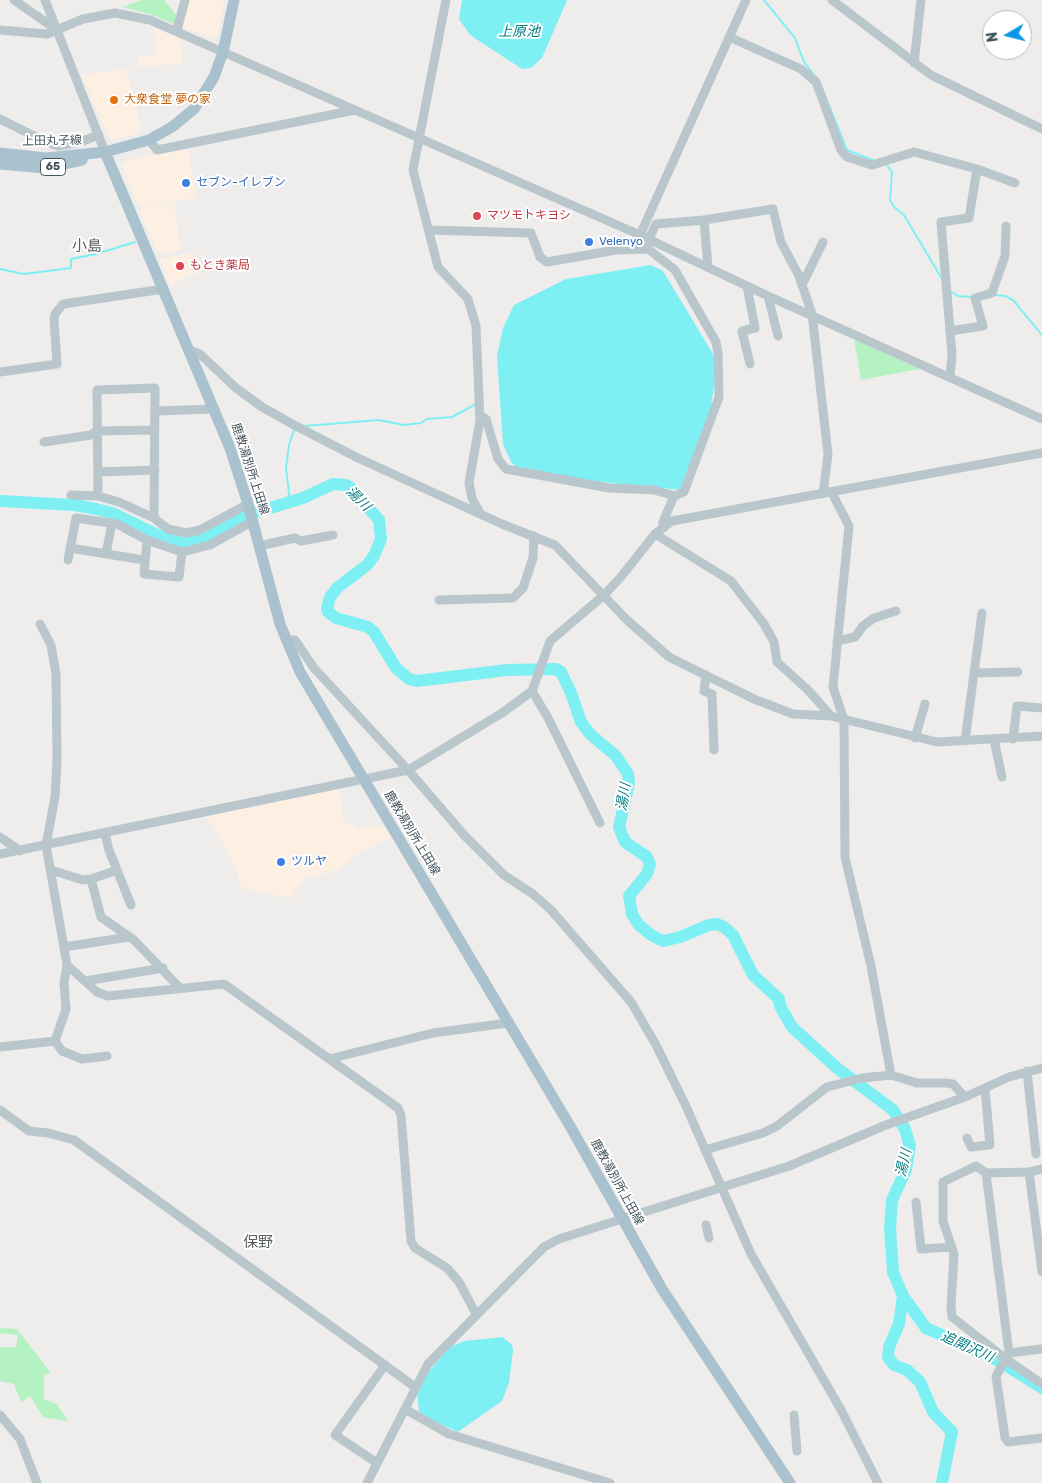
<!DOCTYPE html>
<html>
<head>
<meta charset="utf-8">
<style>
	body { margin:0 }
	#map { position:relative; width:1042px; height:1483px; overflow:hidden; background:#efecec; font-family:Rubik,sans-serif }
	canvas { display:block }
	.north { position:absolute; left:982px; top:10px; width:50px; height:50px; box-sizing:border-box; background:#fff; border:1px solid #b4bbbd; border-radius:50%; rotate:262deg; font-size:14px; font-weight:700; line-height:20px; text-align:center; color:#43545b }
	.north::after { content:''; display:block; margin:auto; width:18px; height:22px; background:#0a95eb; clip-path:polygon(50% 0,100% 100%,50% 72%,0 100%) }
</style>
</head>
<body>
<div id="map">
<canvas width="1042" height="1483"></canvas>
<div class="north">N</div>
</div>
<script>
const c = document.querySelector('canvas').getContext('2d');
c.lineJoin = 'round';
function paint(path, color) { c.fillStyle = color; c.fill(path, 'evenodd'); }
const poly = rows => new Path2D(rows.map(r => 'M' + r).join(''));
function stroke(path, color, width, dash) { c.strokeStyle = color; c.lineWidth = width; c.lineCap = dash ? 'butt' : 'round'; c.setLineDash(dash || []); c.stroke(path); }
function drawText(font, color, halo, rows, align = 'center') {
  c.font = font + ' Rubik,"Noto Sans JP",sans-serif'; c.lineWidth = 4; c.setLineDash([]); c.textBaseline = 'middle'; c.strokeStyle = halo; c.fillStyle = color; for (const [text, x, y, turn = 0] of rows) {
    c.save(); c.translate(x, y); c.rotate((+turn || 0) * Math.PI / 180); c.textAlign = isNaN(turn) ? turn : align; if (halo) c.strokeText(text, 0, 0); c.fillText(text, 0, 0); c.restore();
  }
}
paint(poly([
	[188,0,224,0,218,34,212,38,182,27],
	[154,27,180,39,183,63,139,67,138,57,158,54],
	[125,69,137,105,141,133,113,140,109,138,82,75],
	[188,149,196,198,139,207,122,167,127,160],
	[174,203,181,250,158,254,139,208],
	[194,252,198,274,187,276,171,287,160,259],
	[339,789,344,825,354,823,356,829,383,825,391,838,356,855,339,869,304,879,290,898,242,888,230,855,206,816]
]), '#fdf0e2');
paint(poly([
	[141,0,164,0,177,16,176,25,150,14,123,7],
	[854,339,919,369,861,380],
	[0,1328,17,1329,51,1373,44,1375,44,1399,57,1404,68,1421,43,1417,30,1396,21,1402,14,1384,0,1381,0,1347,16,1347,18,1335,0,1333]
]), '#b5f2c2');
paint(poly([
	[462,0,567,0,542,58,531,68,522,69,470,35,459,19],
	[651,265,663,271,713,354,716,373,710,413,680,490,562,478,516,467,511,462,503,444,497,356,503,328,514,305,566,279],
	[503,1337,512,1345,513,1350,509,1383,502,1401,458,1432,424,1416,419,1411,417,1392,427,1373,450,1347,464,1341]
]), '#7ef0f3');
stroke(poly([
	[764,0,795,38,804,62,814,75],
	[820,83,847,150,875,161],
	[887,165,892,172,890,200,894,207,904,215,942,279],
	[0,269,24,274,71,268,71,259,96,254,135,242],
	[950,291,958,296,973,297],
	[995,295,1005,296,1013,300,1042,335],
	[304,426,379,420,404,425,421,423,427,419,452,417,476,404],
	[290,502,286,468,289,445,295,428]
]), '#7ef0f3', 2);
stroke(poly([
	[0,501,75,505,96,509,112,513,166,539,186,542,204,539,247,515,303,498,333,484,346,485,351,488,379,520,381,539,374,556,367,565,337,588,330,597,327,609,328,612,336,618,368,627,374,632,396,668,409,679,417,681,507,670,556,669,561,672,571,693,581,722,590,734,616,756,628,774,629,783,619,827,625,842,647,857,650,864,647,874,629,896,632,914,638,924,651,935,663,941,680,937,709,925,717,924,724,927,733,935,753,975,779,999,780,1006,792,1027,837,1068,893,1110,905,1129,910,1146,906,1170,892,1200,890,1228,893,1272,903,1296,926,1328,999,1361,1042,1388],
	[903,1296,899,1324,889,1347,888,1357,894,1365,907,1370,920,1382,933,1412,952,1432,942,1483]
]), '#7ef0f3', 12);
stroke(poly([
	[14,0,57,30],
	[45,0,105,152],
	[446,0,413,170,438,267,468,299,476,326,480,420,469,483,472,498,480,513],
	[832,0,931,75,1042,129],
	[0,30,47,34,83,19,115,13,150,20,640,235,768,296,1042,419],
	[177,30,185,0],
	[729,37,801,69,816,82,841,150,847,157,872,165,914,152,977,169,1015,183],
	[914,63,921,0],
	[0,119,44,141,58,146,80,142,99,135],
	[149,140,157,150,355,110],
	[429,230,531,233,540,257,547,262,616,250,648,249,649,239,656,224,704,220],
	[640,235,746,0],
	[708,267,704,220,773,209,781,242,799,276,812,314,828,454,823,494],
	[802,285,823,242],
	[747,286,755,328,742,331,750,364],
	[768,296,778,336],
	[950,331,983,326,975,298,992,293,1005,256,1006,226],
	[189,350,200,354,236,388,262,407,294,425,358,458,502,524,555,545,627,620,669,657,754,699,793,714,831,716,937,742,1042,736],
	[0,372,57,364,54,320,55,314,63,304,164,289],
	[950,376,952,355,941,222,969,218,977,169],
	[155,411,215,409],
	[480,415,486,419,498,459,506,469,609,488,654,490,675,496,684,492,719,397,718,353,716,342,675,270,648,249],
	[44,442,91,435,96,431,154,430],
	[98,472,155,470],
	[832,493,849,526,833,687,844,720,845,857,871,966,891,1075],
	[71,495,98,496,119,502,154,518,168,529,186,533,200,530,248,504],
	[98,496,97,390,155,388,154,518],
	[663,528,663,522,674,496],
	[655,534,731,581,764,624,774,642,777,662,808,690,831,716],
	[147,540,144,574,179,577,182,552],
	[259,546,295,538,301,541,333,535],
	[70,548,144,560],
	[106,554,112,523],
	[68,560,76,518,117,524,147,540,182,552,210,545,253,521],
	[439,600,513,598,523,588,533,558,534,536],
	[286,640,295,640,314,668,408,770,465,836,504,875,533,894,551,910,631,1002,656,1045,685,1104,751,1254,840,1408,878,1483],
	[837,641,855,637,863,626,874,618,896,611],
	[974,673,1018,672],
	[706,675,704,691,712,694,714,750],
	[532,691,547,716,600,823],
	[915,738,925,704],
	[1013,739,1017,706,1042,708],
	[994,740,1002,777],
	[965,741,982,613],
	[105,833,109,850,131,905],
	[0,837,20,851],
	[0,854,408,770,502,713,532,691,550,641,603,596,620,578,655,534,672,521,1042,453],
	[51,870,83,880,91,879,101,917,134,940,179,987],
	[91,879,117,870],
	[64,947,129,937],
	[67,965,97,992,108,996,224,984,398,1108,401,1115,411,1241,415,1248,447,1268,459,1282,476,1314],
	[85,981,163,968],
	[55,1041,62,1051,82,1059,107,1056],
	[0,1047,55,1041,66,1009,64,983,67,965,46,845,55,797,57,760,56,674,51,645,40,624],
	[329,1059,433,1033,508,1023],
	[1027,1071,1036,1154],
	[0,1110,29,1131,48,1133,74,1140,415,1387],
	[967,1138,971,1147,990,1145,985,1088],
	[705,1150,763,1133,777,1126,827,1087,862,1078,891,1075,917,1083,946,1083,953,1084,965,1097],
	[1042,1169,1029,1172,986,1173,976,1166,943,1182,943,1221,954,1254,951,1306,952,1317,1006,1359,1042,1384],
	[1029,1172,1042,1272],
	[986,1173,1009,1353],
	[916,1202,921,1249,951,1247],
	[706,1225,709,1238],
	[1042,1349,1009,1353,996,1376,1005,1438,1008,1442,1042,1438],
	[405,1409,449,1434,610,1483],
	[0,1415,20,1439,37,1483],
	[794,1415,797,1451],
	[377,1463,335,1435,385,1365],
	[367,1483,428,1364,544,1247,559,1239,789,1166,886,1125,965,1097,1009,1077,1042,1068]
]), '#b9c7cd', 9);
stroke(poly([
	[105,152,230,448,248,504,280,624,300,672,570,1126,662,1289,790,1483],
	[0,153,46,158,105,152,149,140,172,127,194,109,214,77,223,52,234,0],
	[0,164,45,168,82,160]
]), '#a9c2ce', 11);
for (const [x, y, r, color] of [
	[114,100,5,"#e8710a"],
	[186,183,5,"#3f7fe0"],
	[477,216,5,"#e0444e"],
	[589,242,5,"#3f7fe0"],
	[180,266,5,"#e0444e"],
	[281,862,5,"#3f7fe0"]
]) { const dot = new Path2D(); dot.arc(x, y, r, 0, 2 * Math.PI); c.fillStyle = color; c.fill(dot); stroke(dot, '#fff', 2); }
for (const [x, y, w] of [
	[53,167,25]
]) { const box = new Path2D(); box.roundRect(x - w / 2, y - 8.5, w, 17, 4); c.fillStyle = '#fff'; c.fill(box); stroke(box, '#43545b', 1); }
drawText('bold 11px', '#43545b', null, [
	["65",53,167]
]);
drawText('12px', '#c56008', '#fff', [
	["大衆食堂 夢の家",124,100]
], 'left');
drawText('12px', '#43545b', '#fff', [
	["上田丸子線",52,141,-1],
	["鹿教湯別所上田線",250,469,72],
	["鹿教湯別所上田線",412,833,59],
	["鹿教湯別所上田線",617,1182,61]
]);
drawText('12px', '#366cbe', '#fff', [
	["セブン-イレブン",196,183],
	["Velenyo",599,242],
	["ツルヤ",291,862]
], 'left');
drawText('12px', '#be3a42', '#fff', [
	["マツモトキヨシ",487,216],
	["もとき薬局",190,266]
], 'left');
drawText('italic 14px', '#067e80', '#fff', [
	["上原池",519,32],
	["湯川",358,499,45],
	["湯川",624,797,-81],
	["湯川",904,1163,-78],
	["追開沢川",967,1347,24]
]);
drawText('15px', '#585e62', '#fff', [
	["小島",87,247],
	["保野",258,1243]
]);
</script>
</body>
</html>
